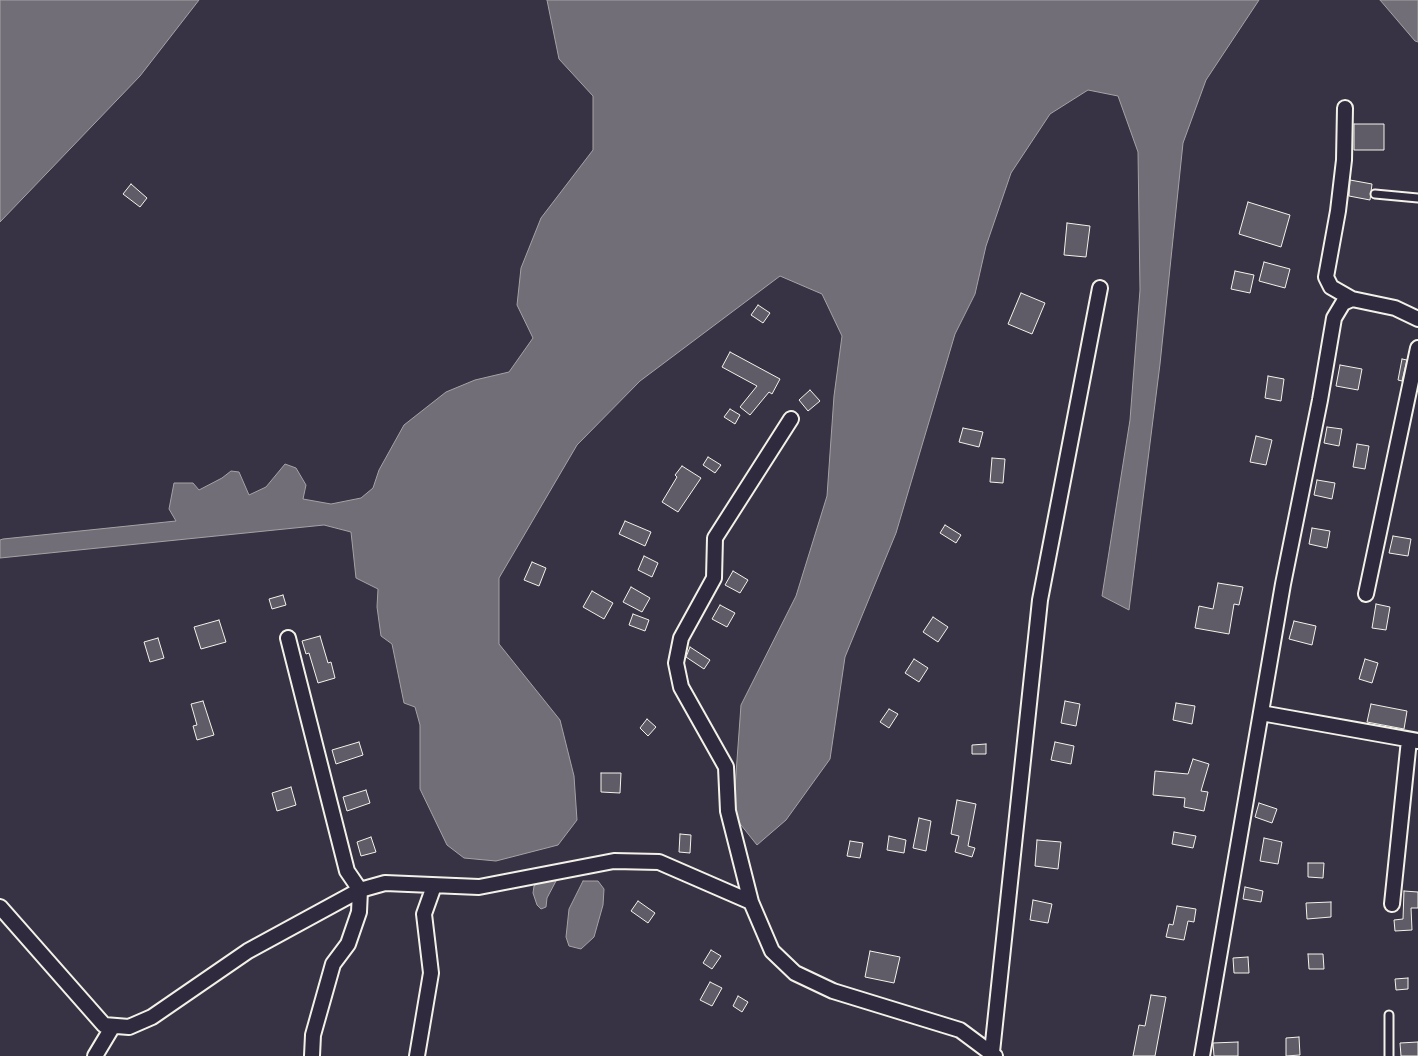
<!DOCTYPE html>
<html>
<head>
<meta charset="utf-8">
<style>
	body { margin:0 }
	canvas { display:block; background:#373244 }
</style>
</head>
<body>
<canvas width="1418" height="1056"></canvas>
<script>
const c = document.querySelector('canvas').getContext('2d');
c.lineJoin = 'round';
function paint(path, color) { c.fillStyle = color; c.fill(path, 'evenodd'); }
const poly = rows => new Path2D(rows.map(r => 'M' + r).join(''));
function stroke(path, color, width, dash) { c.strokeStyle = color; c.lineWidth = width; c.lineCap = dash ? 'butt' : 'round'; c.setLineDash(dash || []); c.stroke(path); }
const water = poly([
	[0,0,199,0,140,76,0,222,0,0],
	[547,0,1259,0,1206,80,1183,143,1160,364,1129,610,1102,596,1130,420,1140,290,1138,152,1118,96,1088,90,1050,114,1011,173,986,246,975,294,955,334,896,533,845,657,830,759,786,820,757,845,733,815,741,705,796,596,827,496,834,396,842,336,822,294,780,276,640,381,577,445,499,578,499,644,560,720,574,776,577,820,558,845,496,861,464,858,447,845,420,789,420,725,415,707,404,703,392,644,381,636,377,607,378,589,356,578,351,532,324,525,0,558,0,540,3,539,176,521,169,509,174,483,193,483,199,490,222,478,231,471,239,472,249,495,266,487,285,464,296,468,306,485,303,499,331,504,361,498,373,488,379,470,404,425,446,392,475,380,509,372,533,338,517,305,521,268,541,218,593,150,593,96,559,59,547,0],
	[1380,0,1418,0,1418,42,1415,41,1380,0],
	[551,880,556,881,547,898,546,907,541,909,537,905,533,893,534,886,539,882,551,880],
	[583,881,598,881,604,889,603,905,594,937,581,949,569,946,566,937,569,909,583,881]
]);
paint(water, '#726e77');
stroke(water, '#a6a2a4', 1);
const building = poly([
	[1354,124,1384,124,1384,150,1354,150,1354,124],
	[1350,180,1372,184,1370,200,1349,196,1350,180],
	[131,184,147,198,140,207,123,194,131,184],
	[1248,202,1290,215,1281,247,1239,234,1248,202],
	[1067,223,1090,226,1086,257,1064,255,1067,223],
	[1264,262,1290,269,1285,288,1259,281,1264,262],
	[1235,271,1254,275,1250,293,1231,289,1235,271],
	[1021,293,1045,303,1032,334,1008,324,1021,293],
	[758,305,770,313,763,323,751,315,758,305],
	[730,352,780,379,772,394,769,392,750,415,740,407,757,386,722,367,730,352],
	[1402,359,1407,360,1402,381,1398,380,1402,359],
	[1340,365,1362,369,1358,390,1336,386,1340,365],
	[1268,376,1284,379,1281,401,1265,398,1268,376],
	[810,390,820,401,808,411,799,400,810,390],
	[730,409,740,415,735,424,724,417,730,409],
	[1327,427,1342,429,1339,446,1324,443,1327,427],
	[963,428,983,432,979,447,959,442,963,428],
	[1256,436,1272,440,1266,465,1250,462,1256,436],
	[1357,444,1369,446,1365,469,1353,467,1357,444],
	[708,457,721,465,715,473,703,465,708,457],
	[992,458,1005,459,1003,483,990,482,992,458],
	[682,466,701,478,678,512,662,502,677,477,675,475,682,466],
	[1317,480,1335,483,1332,499,1314,495,1317,480],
	[625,521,651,532,645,546,619,534,625,521],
	[945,525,961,535,956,543,940,533,945,525],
	[1312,528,1330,531,1327,548,1309,544,1312,528],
	[1393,536,1411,539,1408,556,1389,553,1393,536],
	[644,556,658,563,652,577,638,570,644,556],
	[532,562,546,568,539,586,524,580,532,562],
	[733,571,748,580,740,593,725,585,733,571],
	[1218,583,1243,587,1239,605,1234,604,1229,634,1195,628,1199,606,1213,609,1218,583],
	[631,587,650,598,642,612,623,602,631,587],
	[592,591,613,603,604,619,583,607,592,591],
	[283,595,286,605,272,609,269,599,283,595],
	[1376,604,1390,607,1386,630,1372,628,1376,604],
	[720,605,735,613,727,627,712,619,720,605],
	[633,614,649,620,645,631,629,625,633,614],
	[933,617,948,627,938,642,923,632,933,617],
	[219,620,226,642,201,649,194,627,219,620],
	[1294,621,1316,626,1312,645,1289,639,1294,621],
	[320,636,328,663,331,662,335,678,318,683,309,653,306,654,302,641,320,636],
	[158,638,164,658,150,662,144,642,158,638],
	[690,647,710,660,704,669,686,657,690,647],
	[914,659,928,668,919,682,905,673,914,659],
	[1365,659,1378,663,1372,683,1359,679,1365,659],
	[203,701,214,735,197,740,193,726,197,725,191,704,203,701],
	[1065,701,1080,704,1076,726,1061,723,1065,701],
	[1176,703,1195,706,1192,724,1173,720,1176,703],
	[1371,704,1407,711,1404,729,1367,722,1371,704],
	[889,709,898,714,889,728,880,722,889,709],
	[647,719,656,727,648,736,640,728,647,719],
	[359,742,363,755,336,764,332,750,359,742],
	[1055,742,1074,746,1071,764,1051,760,1055,742],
	[986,744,986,754,972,754,972,745,986,744],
	[1193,759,1209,764,1201,791,1208,792,1204,811,1184,807,1185,798,1153,795,1155,771,1188,774,1193,759],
	[601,773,621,773,620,793,601,792,601,773],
	[291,787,296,805,277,811,272,793,291,787],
	[366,790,370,803,347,811,343,797,366,790],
	[957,800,976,804,968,846,975,848,972,857,955,852,959,836,951,834,957,800],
	[1259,803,1277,809,1272,823,1255,817,1259,803],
	[919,818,931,821,926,851,913,848,919,818],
	[1174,832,1196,836,1193,848,1172,844,1174,832],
	[680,834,691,835,690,853,679,852,680,834],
	[889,836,906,840,904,853,887,850,889,836],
	[371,837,376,852,361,856,357,842,371,837],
	[1264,838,1282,842,1278,864,1260,861,1264,838],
	[1037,840,1061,842,1058,869,1035,866,1037,840],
	[850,841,863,843,860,858,847,856,850,841],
	[1308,863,1324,863,1323,878,1308,877,1308,863],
	[1245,887,1263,891,1261,902,1243,899,1245,887],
	[1404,891,1418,892,1418,908,1411,908,1412,930,1395,931,1394,920,1403,919,1404,891],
	[1033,900,1052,904,1048,923,1030,920,1033,900],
	[638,901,655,913,648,923,631,911,638,901],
	[1331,902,1331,917,1307,919,1306,903,1331,902],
	[1177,906,1196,909,1194,922,1188,921,1184,940,1166,937,1169,924,1173,925,1177,906],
	[711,950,721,956,712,969,703,963,711,950],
	[870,951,900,957,894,983,865,977,870,951],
	[1308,954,1323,954,1324,969,1309,969,1308,954],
	[1248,957,1249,973,1234,973,1233,958,1248,957],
	[1408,978,1408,989,1396,990,1395,979,1408,978],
	[710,982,722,988,712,1006,700,1000,710,982],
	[1151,995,1166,997,1155,1056,1133,1056,1139,1025,1145,1026,1151,995],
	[738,996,748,1002,742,1012,733,1006,738,996],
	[1299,1037,1300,1055,1286,1056,1286,1038,1299,1037],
	[1238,1042,1238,1056,1214,1056,1213,1043,1238,1042],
	[1418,1042,1418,1056,1401,1056,1400,1043,1418,1042]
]);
paint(building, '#5f5c67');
stroke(building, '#f4f1e8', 1);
const lane = poly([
	[1375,194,1418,198],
	[1389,1015,1389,1056]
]);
const street = poly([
	[1345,108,1344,160,1338,211,1326,277,1331,287,1352,299,1395,308,1418,319],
	[1366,594,1418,348],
	[288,638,347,871,360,890,385,883,479,887,614,861,659,862,751,902,772,951,795,973,833,991,960,1030,995,1056],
	[1261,713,1418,741],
	[751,902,728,811,726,767,681,687,676,663,681,638,714,578,715,538,791,419],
	[1392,904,1409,740],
	[0,907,104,1025,129,1027,152,1017,248,951,360,890,359,912,348,944,333,964,313,1035,312,1056],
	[992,1052,1040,600,1100,288],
	[95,1056,113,1026],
	[417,1056,431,973,424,914,434,886],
	[1202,1056,1283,584,1320,400,1334,318,1343,303,1352,299]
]);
stroke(lane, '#f4f1e8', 11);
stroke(street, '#f4f1e8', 18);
stroke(lane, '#2f2a3d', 7);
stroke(street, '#2f2a3d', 14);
</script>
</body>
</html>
